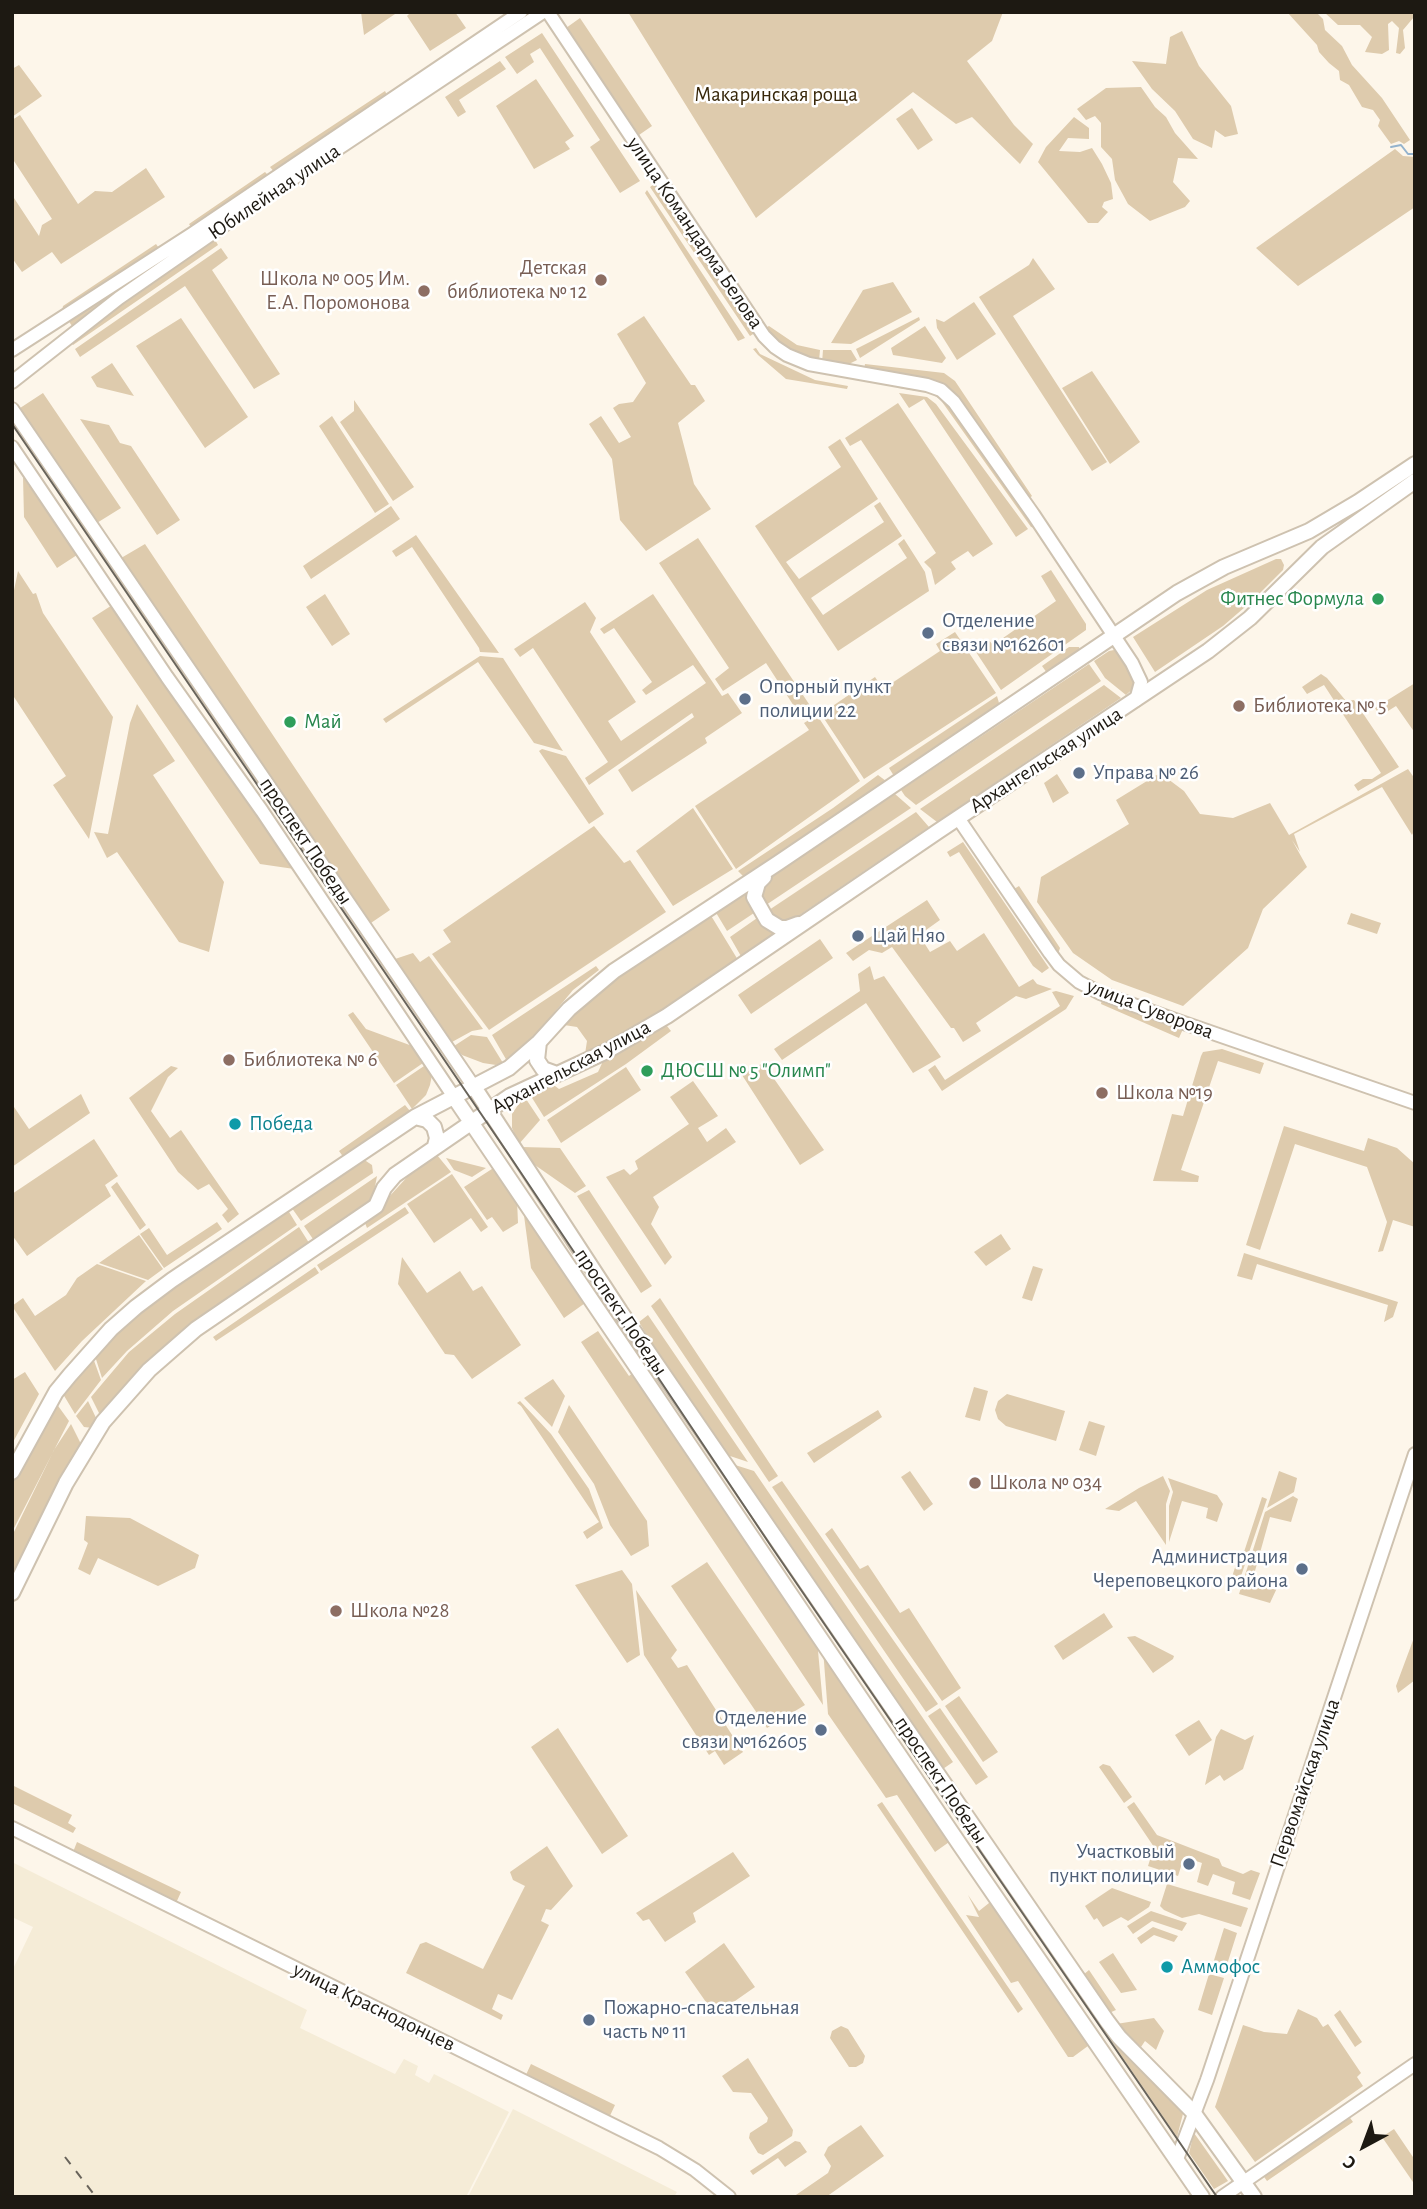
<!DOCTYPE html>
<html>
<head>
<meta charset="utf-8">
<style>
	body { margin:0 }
	#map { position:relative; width:1427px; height:2209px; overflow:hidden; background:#fdf6ea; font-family:"Alegreya Sans",sans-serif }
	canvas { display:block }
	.frame { position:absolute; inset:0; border:14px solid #1d1912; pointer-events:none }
	.north { position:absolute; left:1329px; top:2111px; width:70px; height:70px; -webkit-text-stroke:5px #fff; paint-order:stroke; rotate:221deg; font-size:19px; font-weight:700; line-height:28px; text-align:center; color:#1d1912 }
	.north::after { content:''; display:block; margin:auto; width:24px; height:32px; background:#1d1912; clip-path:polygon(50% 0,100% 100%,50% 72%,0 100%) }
</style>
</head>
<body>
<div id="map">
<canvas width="1427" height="2209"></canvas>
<div class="frame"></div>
<div class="north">С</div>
</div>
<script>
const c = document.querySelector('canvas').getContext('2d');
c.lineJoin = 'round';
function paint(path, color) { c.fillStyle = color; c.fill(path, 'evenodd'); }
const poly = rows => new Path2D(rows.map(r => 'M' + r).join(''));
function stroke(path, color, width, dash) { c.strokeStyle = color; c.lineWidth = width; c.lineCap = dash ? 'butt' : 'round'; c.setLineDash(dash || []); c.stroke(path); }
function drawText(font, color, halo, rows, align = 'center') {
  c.font = font + ' "Alegreya Sans",sans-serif'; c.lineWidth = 5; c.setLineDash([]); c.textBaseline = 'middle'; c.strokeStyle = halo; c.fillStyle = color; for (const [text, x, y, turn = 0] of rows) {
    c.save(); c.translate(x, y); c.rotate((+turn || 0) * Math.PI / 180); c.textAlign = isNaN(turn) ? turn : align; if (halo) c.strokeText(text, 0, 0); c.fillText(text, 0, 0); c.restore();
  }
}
paint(poly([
	[12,1862,307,2010,300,2028,395,2074,404,2059,418,2066,415,2075,429,2083,434,2074,509,2112,466,2197,12,2197,12,1971,33,1927,12,1917],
	[513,2109,677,2192,674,2197,468,2197]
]), '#f5ecd7');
paint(poly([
	[361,12,398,12,364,35],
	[411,12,455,12,466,28,430,51,407,16],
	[628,12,973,12,975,14,978,12,1003,12,992,41,967,61,1014,125,1033,144,1020,164,972,117,956,124,913,92,756,218],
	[1287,12,1316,12,1323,19,1325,30,1342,46,1352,65,1382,98,1410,140,1404,144,1399,141,1391,144,1378,126,1380,120,1373,110,1362,107,1349,85,1340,80,1339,71,1329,63,1319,52,1317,45],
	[1324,12,1412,12,1414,17,1403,30,1405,48,1400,54,1396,53,1399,28,1392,21,1388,24,1389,50,1382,54,1365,52,1372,37,1360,25,1338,25],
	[580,18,652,126,639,135,566,28],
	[1182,31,1199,66,1231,106,1238,134,1225,137,1215,130,1212,148,1193,139,1175,111,1152,89,1132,61,1166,64,1170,37],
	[542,33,640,181,620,193,590,147,600,140,540,48,530,54,534,62,517,74,505,57],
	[500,61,506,69,459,100,466,112,458,117,445,97],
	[19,65,42,96,12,117,12,69],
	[536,79,574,136,565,142,570,149,534,169,496,106],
	[1141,87,1155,107,1166,117,1175,133,1198,159,1178,158,1173,182,1190,201,1185,207,1150,221,1128,204,1115,180,1112,159,1101,147,1101,123,1095,116,1086,120,1077,109,1106,88],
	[385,91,388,97,275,173,270,167],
	[912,108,933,140,918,150,896,119],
	[20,115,78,204,95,191,112,192,146,168,165,197,61,264,52,252,22,272,12,258,12,195,39,236,42,225,52,219,12,158,12,120],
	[1074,117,1089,128,1089,139,1068,138,1059,151,1080,152,1092,148,1102,164,1111,183,1113,199,1104,202,1102,207,1108,212,1098,223,1088,223,1038,162,1046,147],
	[1395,149,1403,156,1415,157,1415,207,1298,286,1256,248],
	[265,172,270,177,192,229,189,224],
	[657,182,758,331,750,336,650,187],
	[647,190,745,338,738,341,645,193],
	[213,236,218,245,73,345,70,341],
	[191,239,74,329,68,320],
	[156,244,161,251,61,316,63,306],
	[221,248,228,258,212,270,280,374,254,389,185,286,80,357,75,349],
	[1033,258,1055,289,1013,316,1107,462,1092,471,979,297,1029,265],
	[893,282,912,312,851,344,831,343,863,290],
	[974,302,996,334,957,360,937,328,936,319,944,322],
	[644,316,691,385,695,385,705,401,678,423,694,484,711,509,646,551,620,520,612,459,589,424,601,416,619,443,631,437,613,408,619,404,633,402,646,383,617,334],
	[919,317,920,320,860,358,856,349],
	[181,318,248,417,205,448,136,346],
	[769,326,797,345,820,350,819,361,781,348,763,329],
	[925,326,946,358,942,363,893,355,891,348],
	[756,348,760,354,815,380,848,386,847,389,786,379,758,355,753,349],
	[823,350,851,350,857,360,847,365,822,363],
	[112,363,134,396,97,387,91,377],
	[865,364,944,373,955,381,1032,496,1027,500,952,392,938,382,864,370],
	[1092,371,1140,442,1110,464,1062,388],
	[902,385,938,394,948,403,1036,528,1031,527,940,399,930,393,899,388],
	[43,393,121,508,92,526,14,412],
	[899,393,927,397,936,404,1028,529,1016,537,924,399,909,408],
	[354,400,414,487,393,501,340,422,354,411],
	[898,403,993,544,973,557,968,551,951,562,956,569,935,585,931,569,924,562,936,553,861,440,850,446,845,438],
	[332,416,389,504,375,513,319,426],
	[80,419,109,425,120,443,131,446,180,520,157,535],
	[840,439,878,499,786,562,799,579,884,522,874,506,880,502,902,536,811,598,823,615,907,558,898,544,904,539,925,572,929,591,838,651,755,526,841,467,828,447],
	[23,477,77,555,57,568,24,517],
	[391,506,400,519,311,579,303,566],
	[416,535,499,653,480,652,479,648,412,547,396,557,392,551],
	[698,538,815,713,803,720,766,663,723,691,715,679,729,668,659,563],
	[145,544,390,910,365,927,116,561],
	[1276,559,1281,559,1284,565,1283,570,1252,601,1223,626,1155,672,1133,637,1207,590],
	[1051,570,1086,624,1086,630,1001,690,974,649,988,639,993,645,1056,601,1041,576],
	[18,571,33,594,36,593,43,613,113,717,89,839,53,785,66,776,12,694,12,600],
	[325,594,350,634,332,646,306,607],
	[653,594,722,696,728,693,742,713,705,738,707,743,632,792,618,770,694,717,692,713,589,785,585,778,608,762,533,648,520,657,514,649,585,602,596,618,590,632,636,702,608,721,621,741,706,683,693,665,646,695,642,690,652,682,614,628,604,634,600,629],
	[117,602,301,870,260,864,92,618],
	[955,632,996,693,864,779,821,714,875,677,883,689,940,651,936,644],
	[1069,647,1079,647,1080,650,1047,673,1042,666],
	[1114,650,1119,652,1135,677,1135,687,1126,695,1105,678,1094,661,1109,651],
	[480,656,503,658,563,751,534,743,478,662,386,723,383,719],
	[1089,664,1101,681,916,805,905,796,901,790],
	[1321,674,1327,678,1346,701,1354,700,1399,767,1358,791,1354,785,1363,779,1372,779,1381,773,1324,685,1307,694,1302,687],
	[1415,683,1415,733,1396,706,1380,716,1375,708],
	[1104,685,1121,698,937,822,920,809],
	[997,696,999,703,997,708,894,776,889,768],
	[137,704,175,761,153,775,224,882,209,952,179,942,117,852,107,858,94,832,108,834,130,723],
	[817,715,860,781,736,869,695,806,809,730,804,723],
	[542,749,566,756,604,814,589,824,539,751],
	[1408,769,1415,779,1415,829,1412,835,1382,787,1294,834,1300,852,1292,840,1307,867,1263,909,1248,948,1183,1006,1112,980,1073,953,1037,902,1041,877,1129,824,1116,800,1160,773,1184,791,1200,814,1233,818,1270,803,1289,835],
	[1057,774,1069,793,1053,803,1044,783],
	[878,775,886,781,745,878,738,871,833,808],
	[895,794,911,808,763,907,758,889,765,881],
	[693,808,733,869,673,906,636,851],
	[916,812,929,827,788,923,780,924,766,912],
	[594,826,624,863,630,860,666,912,489,1030,432,954,451,942,443,930],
	[963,842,1049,968,1042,973,1033,966,959,852,950,857,947,852],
	[753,885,757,911,727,931,715,911],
	[1019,886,1060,948,1058,954,1014,889],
	[927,900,940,920,919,935,930,952,950,941,957,951,984,933,1019,987,1033,979,1037,984,1052,989,1026,999,1016,996,976,1023,981,1031,963,1042,954,1028,951,1028,892,947,882,953,869,950,853,961,846,953],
	[1351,913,1381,923,1377,934,1347,924],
	[710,914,738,960,641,1025,585,1054,587,1041,577,1027,564,1025,573,1013,618,976],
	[760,916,781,932,742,958,730,937],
	[820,939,833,958,751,1014,738,995],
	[413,953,420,962,429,956,483,1029,472,1031,452,1042,395,959],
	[596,966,599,970,573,990,543,1026,507,1061,492,1035],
	[870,966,874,980,884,976,941,1057,913,1073,866,1003,782,1060,774,1049,860,991,858,974],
	[1056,991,1074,996,1066,1009,942,1091,928,1070,935,1065,945,1080,1060,1006,1052,992],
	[1102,999,1183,1029,1179,1038,1101,1004],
	[353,1012,366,1029,415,1047,426,1061,394,1083,348,1015],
	[663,1026,667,1026,671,1031,626,1064,544,1117,529,1093,551,1083,559,1089,598,1072,604,1059,629,1047],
	[471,1035,487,1037,503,1063,496,1065,483,1063,462,1055,454,1046],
	[1222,1049,1264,1063,1260,1074,1218,1061,1181,1170,1199,1176,1198,1182,1153,1181,1172,1114,1183,1116,1201,1056,1203,1052],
	[763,1063,824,1150,800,1165,742,1075],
	[427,1064,432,1075,430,1085,426,1095,412,1109,396,1085],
	[171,1066,178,1068,168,1077,151,1111,170,1138,181,1130,239,1214,228,1223,222,1215,228,1209,209,1184,198,1190,178,1172,129,1098],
	[626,1067,641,1090,561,1143,547,1120],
	[693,1081,718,1116,698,1128,707,1142,726,1128,736,1142,653,1197,659,1207,651,1224,672,1257,665,1265,606,1177,624,1169,630,1175,638,1169,635,1161,689,1124,670,1097],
	[81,1094,90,1113,12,1167,12,1104,29,1129],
	[524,1096,540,1120,519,1144,512,1128,512,1114],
	[405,1105,410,1111,344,1158,339,1151],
	[1284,1126,1364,1151,1368,1138,1397,1148,1415,1164,1415,1227,1393,1220,1383,1251,1378,1252,1387,1222,1367,1167,1295,1144,1260,1250,1246,1245],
	[94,1139,118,1176,105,1185,111,1196,27,1256,12,1235,12,1194],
	[522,1147,560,1148,586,1186,575,1193,532,1163],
	[437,1155,451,1172,367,1228,365,1223,409,1175],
	[446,1158,486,1168,472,1177,454,1170],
	[363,1159,372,1165,373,1173,301,1221,289,1204],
	[495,1167,517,1200,518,1223,503,1232,492,1217,487,1220,464,1187],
	[452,1174,488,1227,481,1232,471,1218,434,1243,407,1204],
	[377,1176,372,1203,315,1242,304,1226],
	[117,1182,146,1225,140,1230,111,1187],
	[589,1190,652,1286,641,1293,577,1196],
	[286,1207,297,1225,173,1311,127,1351,102,1378,94,1353,122,1324],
	[405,1207,409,1213,321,1271,317,1265],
	[523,1208,588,1301,564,1318,531,1268],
	[217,1222,222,1229,164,1268,140,1234,149,1228,167,1255],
	[299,1227,311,1246,197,1323,101,1417,91,1397,129,1352,175,1314],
	[1001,1234,1011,1249,986,1266,974,1252],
	[139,1235,163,1269,148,1280,99,1263],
	[1244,1253,1398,1302,1393,1317,1384,1322,1388,1305,1257,1264,1252,1280,1237,1276],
	[402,1257,427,1293,460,1271,473,1291,482,1286,521,1345,472,1379,454,1355,445,1354,398,1284],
	[97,1264,146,1281,82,1341,55,1371,12,1306,23,1298,35,1316,66,1295,77,1278],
	[1033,1266,1043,1269,1032,1301,1022,1298],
	[315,1267,319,1273,216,1341,213,1337],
	[660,1298,778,1476,769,1482,651,1306],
	[648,1315,748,1462,727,1455,659,1356,639,1322],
	[598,1331,629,1376,634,1372,817,1640,823,1705,581,1342],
	[92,1355,101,1380,75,1414,63,1394],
	[25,1372,39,1394,12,1444,12,1380],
	[553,1379,565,1396,552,1427,524,1398],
	[974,1387,988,1391,980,1421,965,1417],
	[1007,1394,1065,1411,1056,1441,1006,1426,998,1419,995,1410,998,1401],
	[88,1401,98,1422,93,1428,84,1427,76,1416],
	[520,1401,551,1434,589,1489,603,1528,587,1539,583,1532,599,1522,521,1406,517,1403],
	[56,1403,69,1421,12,1532,12,1483],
	[569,1405,647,1521,649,1546,631,1556,610,1525,594,1484,558,1432],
	[878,1410,882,1417,814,1463,807,1453],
	[1089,1421,1105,1426,1096,1456,1079,1450],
	[71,1424,83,1448,12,1581,12,1536,54,1450],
	[732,1464,754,1471,953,1762,940,1771],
	[910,1471,933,1504,924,1511,901,1477],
	[1279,1471,1297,1478,1294,1492,1267,1508],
	[1163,1476,1170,1491,1166,1504,1166,1545,1136,1501,1119,1511,1105,1509,1139,1488],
	[1168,1478,1217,1495,1223,1504,1217,1522,1206,1518,1208,1508,1182,1501,1169,1542,1169,1506,1173,1492],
	[782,1481,938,1704,926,1712,772,1487],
	[1293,1496,1298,1499,1291,1522,1270,1517,1253,1578,1277,1588,1270,1603,1239,1594,1265,1512],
	[1262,1497,1267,1499,1239,1582,1231,1580,1240,1552,1244,1552],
	[86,1516,130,1518,199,1555,195,1568,158,1586,98,1558,90,1575,78,1569,88,1543,84,1540],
	[832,1528,860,1569,868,1565,900,1613,909,1608,961,1688,942,1701,825,1534],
	[707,1562,805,1705,767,1728,671,1586],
	[622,1570,632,1584,640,1655,627,1663,575,1585],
	[636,1590,677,1650,671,1658,678,1668,687,1665,743,1752,724,1765,715,1751,709,1755,644,1655],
	[1104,1613,1113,1627,1063,1660,1054,1646],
	[1415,1635,1415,1680,1398,1693,1396,1686],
	[1135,1636,1174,1656,1173,1659,1153,1673,1127,1637],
	[823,1649,952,1840,935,1852,897,1795,886,1798,828,1714],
	[959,1696,998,1752,983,1762,945,1706],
	[940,1708,988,1777,976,1785,928,1716],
	[1199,1720,1212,1740,1189,1756,1175,1735],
	[558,1728,628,1836,602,1854,531,1747],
	[1221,1729,1245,1740,1254,1735,1243,1769,1224,1781,1220,1775,1205,1785,1216,1737],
	[1103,1764,1110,1766,1132,1797,1124,1803,1099,1767],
	[12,1785,72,1815,68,1823,76,1828,73,1833,12,1803],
	[882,1802,1023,2009,1018,2013,877,1805],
	[1134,1802,1157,1835,1219,1859,1222,1866,1243,1874,1251,1870,1260,1873,1250,1900,1232,1894,1235,1882,1213,1874,1208,1886,1197,1882,1202,1863,1184,1857,1178,1876,1148,1866,1154,1847,1127,1807],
	[77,1842,181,1892,176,1903,73,1852],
	[547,1846,573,1886,551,1910,546,1909,541,1921,549,1925,512,2000,498,1994,492,2009,503,2015,501,2020,406,1973,420,1944,426,1942,483,1969,525,1886,513,1880,510,1872],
	[733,1852,750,1876,693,1913,696,1922,665,1942,649,1919,643,1921,636,1913],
	[1167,1884,1248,1908,1241,1927,1199,1914,1182,1918,1164,1910,1160,1906],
	[1112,1888,1151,1902,1149,1907,1128,1921,1121,1917,1103,1927,1097,1918,1094,1920,1085,1906],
	[968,1895,979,1911,994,1899,1092,2043,1073,2057,1068,2057,1018,1981,1011,1983,966,1915,979,1917],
	[1151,1911,1187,1923,1182,1931,1152,1921,1133,1934,1127,1926],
	[1153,1927,1178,1936,1174,1942,1154,1935,1141,1944,1137,1938],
	[1224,1928,1237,1933,1224,1974,1211,1970],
	[724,1943,755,1987,715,2015,685,1972],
	[1113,1953,1137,1990,1121,1993,1099,1962],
	[1089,1970,1116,2010,1109,2013,1083,1975],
	[1209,1974,1224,1978,1212,2015,1198,2010],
	[1298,2009,1317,2018,1323,2027,1328,2024,1361,2073,1357,2077,1363,2086,1255,2162,1215,2107,1243,2025,1264,2032,1287,2034],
	[1340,2010,1362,2042,1355,2047,1334,2015],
	[1154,2018,1164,2031,1156,2050,1145,2041,1141,2047,1116,2024],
	[841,2026,848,2029,865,2056,863,2063,856,2067,849,2067,830,2038,832,2031],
	[1120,2043,1185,2106,1177,2137,1114,2045],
	[748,2058,793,2130,792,2136,763,2155,758,2153,749,2138,750,2133,767,2122,768,2118,751,2093,733,2092,722,2076],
	[531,2064,615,2105,608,2120,524,2079],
	[1348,2115,1353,2122,1267,2181,1262,2174],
	[861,2125,884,2156,826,2197,793,2197,828,2173,831,2166,824,2155,828,2147],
	[1394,2129,1415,2160,1415,2185,1382,2137],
	[1194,2133,1228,2181,1214,2189,1189,2153],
	[795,2141,800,2142,807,2152,785,2167,778,2158,753,2175,750,2171]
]), '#decbad');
stroke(poly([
	[1391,147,1401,145,1408,154,1415,154]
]), '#94b3cd', 2);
const secondary = poly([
	[548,12,764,336,775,347,787,355,809,364,927,385,941,390,954,402,1033,514,1132,663,1141,682,1136,700],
	[12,350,192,234,521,12],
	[12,382,119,298,243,212,543,12],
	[12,409,474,1087],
	[12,447,167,677,262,811,454,1097],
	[958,818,1050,953,1059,965,1079,982,1100,993,1178,1021,1415,1103],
	[12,1828,659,2148,695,2170,729,2197],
	[1177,2159,1207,2080,1415,1454],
	[1222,2197,1415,2064]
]);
const primary = poly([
	[764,877,758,883,754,897,767,920,780,928,787,928,798,924],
	[539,1042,537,1060,543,1069,554,1073],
	[474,1087,620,1311,1107,2021,1119,2037,1193,2112,1254,2197],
	[454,1097,960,1845,1202,2197],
	[415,1117,427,1120,434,1127,437,1138,435,1146],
	[12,1472,56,1392,70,1375,111,1329,136,1307,172,1280,415,1117,509,1068,539,1042,569,1009,614,971,778,863,1177,593,1224,567,1309,531,1358,502,1415,464],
	[12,1593,66,1483,103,1422,149,1370,196,1329,376,1206,384,1188,395,1175,510,1096,607,1051,667,1016,937,832,1208,651,1250,618,1322,547,1415,481]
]);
stroke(secondary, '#cec2b0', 16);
stroke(primary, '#cec2b0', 18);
stroke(secondary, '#fff', 12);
stroke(primary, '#fff', 14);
stroke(poly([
	[12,424,509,1155,773,1549,1217,2197]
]), '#69645b', 2);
stroke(poly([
	[65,2157,96,2197]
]), '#69645b', 2, [9, 9]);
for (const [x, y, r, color] of [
	[601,280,7,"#8d6e63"],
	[424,291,7,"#8d6e63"],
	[1378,599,7,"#2e9e5b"],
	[928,633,7,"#5c6f8a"],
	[745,699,7,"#5c6f8a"],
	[1239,706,7,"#8d6e63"],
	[290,722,7,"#2e9e5b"],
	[1079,773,7,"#5c6f8a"],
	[858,936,7,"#5c6f8a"],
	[229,1060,7,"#8d6e63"],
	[647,1071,7,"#2e9e5b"],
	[1102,1093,7,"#8d6e63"],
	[235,1124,7,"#0f9aa8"],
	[975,1483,7,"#8d6e63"],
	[1302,1569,7,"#5c6f8a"],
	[336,1611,7,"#8d6e63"],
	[821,1730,7,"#5c6f8a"],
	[1189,1864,7,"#5c6f8a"],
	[1167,1967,7,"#0f9aa8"],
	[589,2020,7,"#5c6f8a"]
]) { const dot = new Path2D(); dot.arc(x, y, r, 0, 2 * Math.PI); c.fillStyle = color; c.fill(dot); stroke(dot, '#fff', 2.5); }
drawText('21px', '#37270a', '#fff', [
	["Макаринская роща",776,95]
]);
drawText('21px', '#1d1912', '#fff', [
	["Юбилейная улица",274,192,-34],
	["улица Командарма Белова",695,233,56],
	["Архангельская улица",1046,760,-33],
	["проспект Победы",306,841,56],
	["улица Суворова",1150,1009,21],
	["Архангельская улица",571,1067,-28],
	["проспект Победы",621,1312,56],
	["проспект Победы",941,1780,56],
	["Первомайская улица",1305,1783,-71],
	["улица Краснодонцев",374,2007,26]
]);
drawText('21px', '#785e54', '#fff', [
	["Детская",587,268,"right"],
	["библиотека № 12",587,292,"right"],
	["Школа № 005 Им.",410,279,"right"],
	["Е.А. Поромонова",410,303,"right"],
	["Библиотека № 5",1253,706],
	["Библиотека № 6",243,1060],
	["Школа №19",1116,1093],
	["Школа № 034",989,1483],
	["Школа №28",350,1611]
], 'left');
drawText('21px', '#27864d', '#fff', [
	["Фитнес Формула",1364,599,"right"],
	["Май",304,722],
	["ДЮСШ № 5 \"Олимп\"",661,1071]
], 'left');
drawText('21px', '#4e5e75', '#fff', [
	["Отделение",942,621],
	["связи №162601",942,645],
	["Опорный пункт",759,687],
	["полиции 22",759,711],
	["Управа № 26",1093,773],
	["Цай Няо",872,936],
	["Администрация",1288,1557,"right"],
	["Череповецкого района",1288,1581,"right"],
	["Отделение",807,1718,"right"],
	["связи №162605",807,1742,"right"],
	["Участковый",1175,1852,"right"],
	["пункт полиции",1175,1876,"right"],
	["Пожарно-спасательная",603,2008],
	["часть № 11",603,2032]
], 'left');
drawText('21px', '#0d838f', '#fff', [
	["Победа",249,1124],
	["Аммофос",1181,1967]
], 'left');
</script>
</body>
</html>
